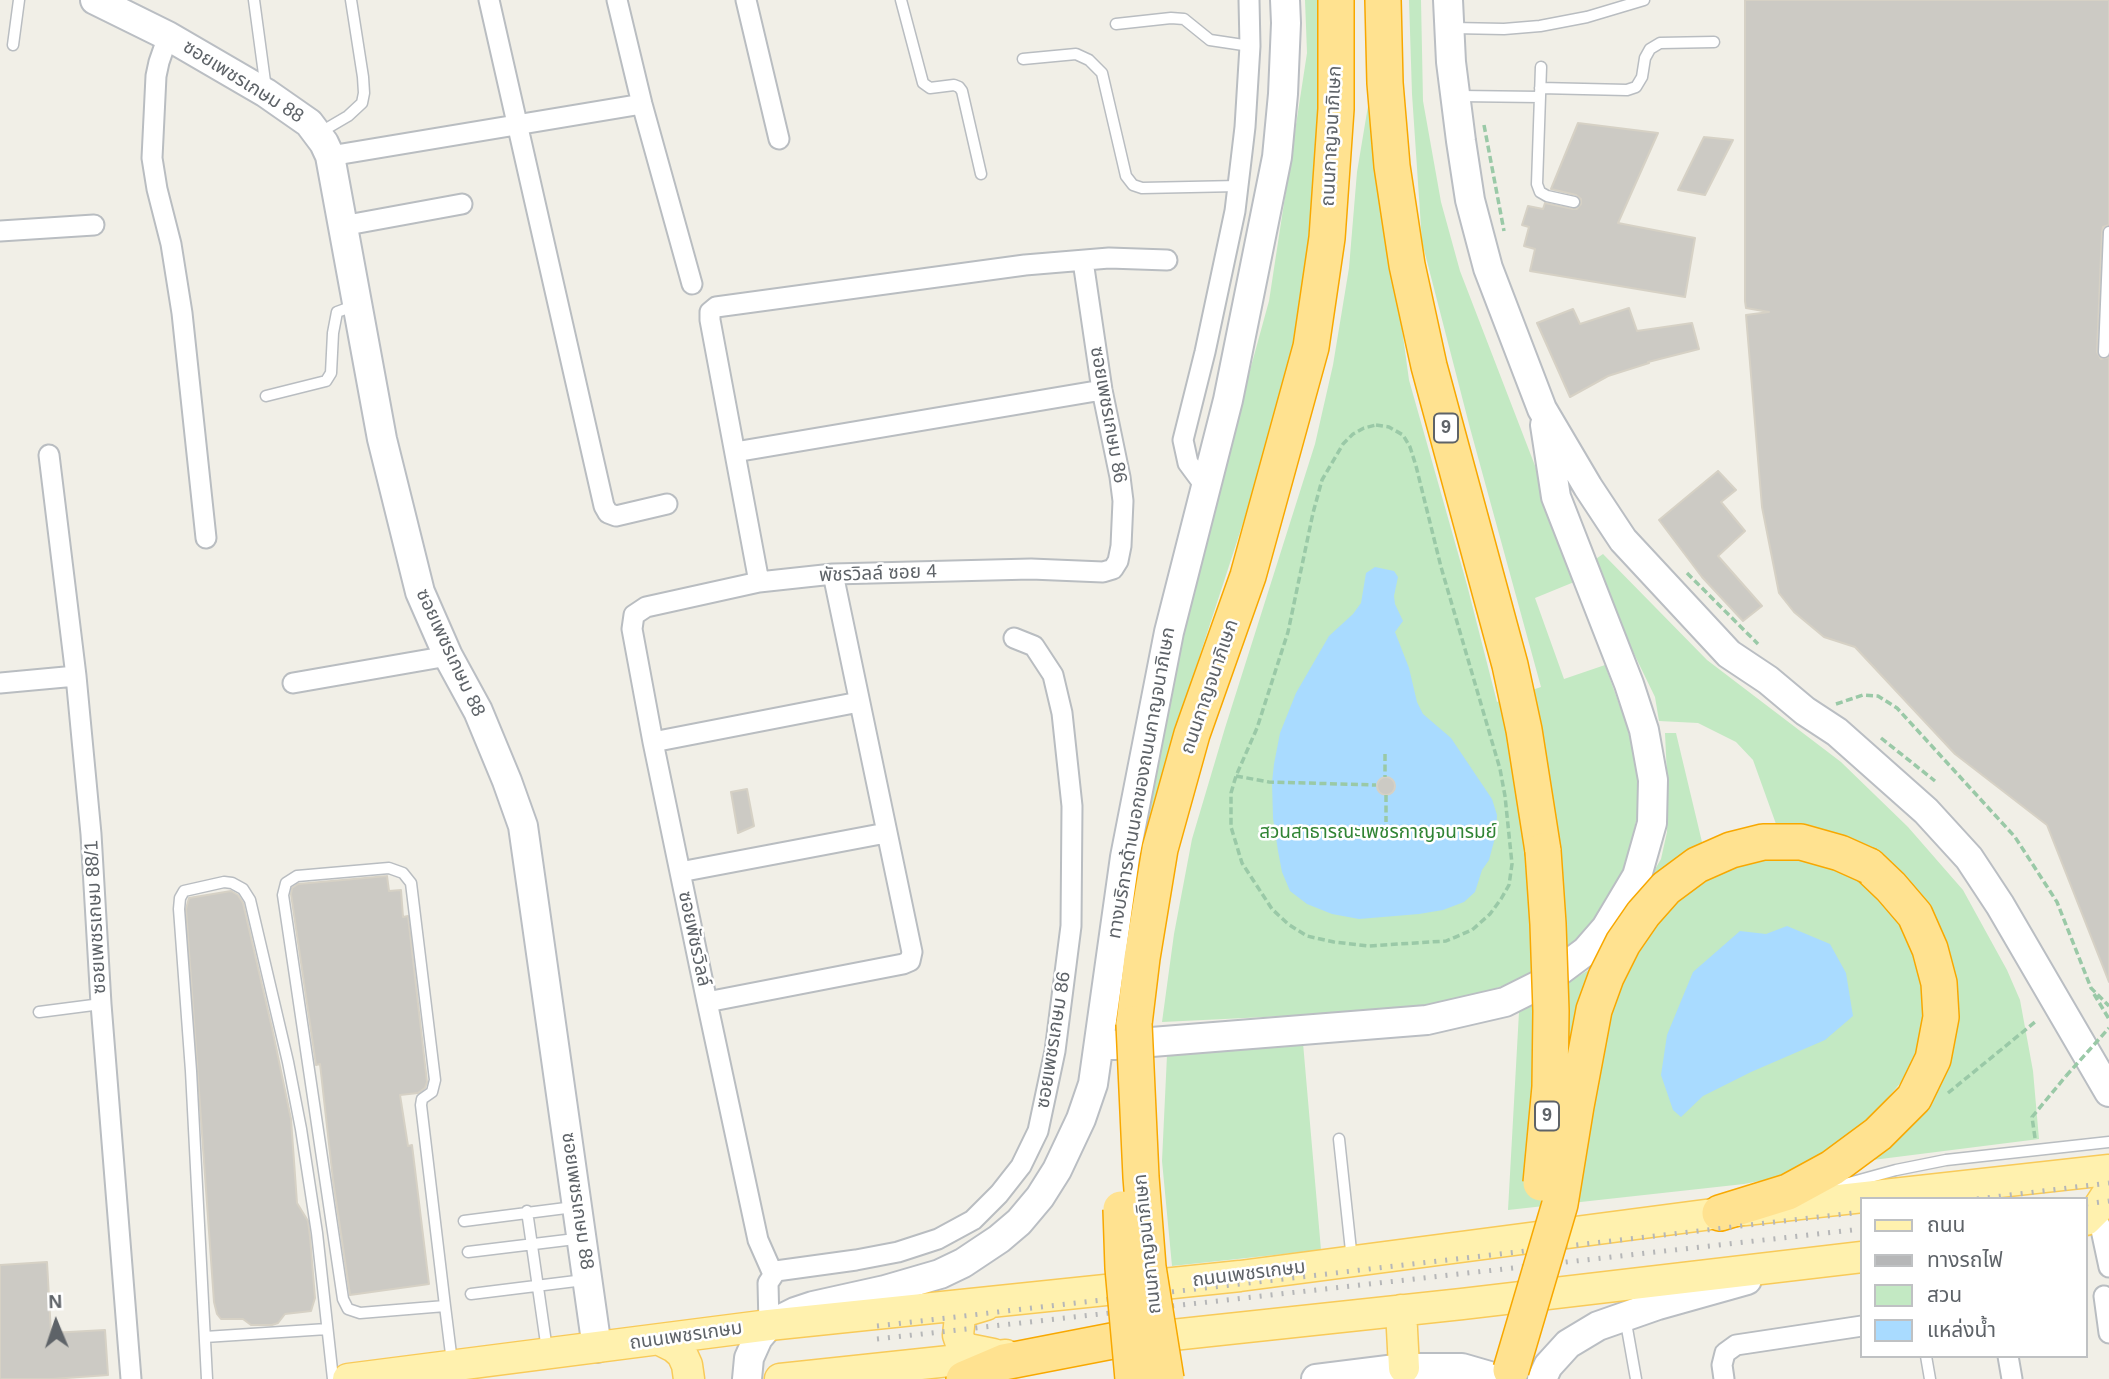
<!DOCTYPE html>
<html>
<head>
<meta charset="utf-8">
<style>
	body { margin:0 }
	#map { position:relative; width:2109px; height:1379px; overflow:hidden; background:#f1efe7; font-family:Helvetica,"Noto Sans Thai",sans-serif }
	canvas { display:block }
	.legend { position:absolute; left:1860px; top:1197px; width:228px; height:161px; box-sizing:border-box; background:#fff; border:2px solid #bfc1c3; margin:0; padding:9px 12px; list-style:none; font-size:21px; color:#5e6368 }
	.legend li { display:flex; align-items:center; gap:14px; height:35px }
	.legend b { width:35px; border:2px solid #bfc1c3 }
	.north { position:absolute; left:21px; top:1288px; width:70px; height:70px; -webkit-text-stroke:5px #fff; paint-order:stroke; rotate:358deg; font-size:19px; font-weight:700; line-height:28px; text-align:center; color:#5e6368 }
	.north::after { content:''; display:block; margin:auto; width:24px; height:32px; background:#5e6368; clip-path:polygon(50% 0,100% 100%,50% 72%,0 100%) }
</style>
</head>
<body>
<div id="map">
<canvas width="2109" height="1379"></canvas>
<ul class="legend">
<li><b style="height:9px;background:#fff1ae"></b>ถนน</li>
<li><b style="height:9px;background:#b6b7b8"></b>ทางรถไฟ</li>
<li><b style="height:19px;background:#c3e9c3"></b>สวน</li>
<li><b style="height:19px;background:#a9dbff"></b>แหล่งน้ำ</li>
</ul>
<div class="north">N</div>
</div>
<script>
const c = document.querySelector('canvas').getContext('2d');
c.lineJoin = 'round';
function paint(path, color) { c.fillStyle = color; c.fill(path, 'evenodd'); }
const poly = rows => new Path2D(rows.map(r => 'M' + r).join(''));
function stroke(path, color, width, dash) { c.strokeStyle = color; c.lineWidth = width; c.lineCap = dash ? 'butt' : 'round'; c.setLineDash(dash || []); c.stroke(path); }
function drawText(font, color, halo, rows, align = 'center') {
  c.font = font + ' Helvetica,"Noto Sans Thai",sans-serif'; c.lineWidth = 5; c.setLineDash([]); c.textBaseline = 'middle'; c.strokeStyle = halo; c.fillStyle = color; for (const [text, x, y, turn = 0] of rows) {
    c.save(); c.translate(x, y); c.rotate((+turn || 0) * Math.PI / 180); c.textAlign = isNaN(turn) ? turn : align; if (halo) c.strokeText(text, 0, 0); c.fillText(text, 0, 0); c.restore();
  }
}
paint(poly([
	[1305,0,1317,0,1320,75,1316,198,1289,382,1182,710,1145,854,1132,851,1208,523,1269,301,1307,53],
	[1409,0,1421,0,1423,101,1441,202,1460,271,1579,580,1535,598,1564,679,1605,665,1627,726,1639,775,1637,817,1626,865,1602,912,1570,952,1527,977,1483,993,1426,1005,1348,1013,1162,1022,1174,934,1192,839,1225,728,1315,444,1333,365,1349,268,1357,172,1370,94,1409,380,1467,585,1497,702,1541,687,1470,428,1422,242,1412,94],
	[1603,554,1707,660,1841,762,1908,827,1963,890,2007,970,2020,1000,2033,1071,2039,1139,1857,1162,1924,1098,1950,1036,1954,994,1942,945,1913,891,1869,848,1825,830,1812,862,1857,872,1877,885,1896,905,1915,949,1932,1001,1932,1029,1914,1067,1875,1113,1826,1156,1791,1175,1744,1184,1508,1210,1519,1012,1592,968,1633,907,1661,859,1667,832,1668,797,1665,733,1676,733,1702,842,1776,824,1753,760,1736,742,1698,723,1659,721,1655,697,1590,563],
	[1303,1043,1321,1250,1172,1266,1162,1161,1167,1055]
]), '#c3e9c3');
paint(poly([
	[1375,567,1394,571,1398,577,1394,596,1395,604,1403,621,1395,632,1409,668,1417,702,1423,714,1451,738,1492,799,1497,815,1496,834,1489,860,1482,870,1475,892,1464,902,1443,910,1419,914,1359,919,1332,914,1307,904,1290,891,1282,872,1278,851,1273,818,1272,782,1274,764,1280,733,1296,693,1329,636,1353,614,1361,603,1366,573],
	[1787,926,1830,944,1846,973,1853,1016,1825,1040,1751,1072,1703,1096,1681,1117,1673,1110,1661,1075,1667,1035,1693,972,1740,931,1766,934]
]), '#a9dbff');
const building = poly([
	[1745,0,2109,0,2109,225,2103,227,2102,232,2097,352,2101,359,2109,357,2109,982,2047,825,1955,754,1855,647,1824,637,1794,612,1779,593,1762,507,1746,315,1769,312,1746,308,1745,301,1745,0],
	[1578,123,1658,133,1618,223,1695,238,1685,297,1530,271,1535,249,1524,246,1529,227,1522,225,1528,206,1543,209,1545,203,1573,209,1577,209,1581,204,1581,199,1576,195,1551,189,1578,123],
	[1704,137,1733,140,1705,195,1678,190,1704,137],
	[1629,308,1637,331,1692,323,1699,349,1648,362,1649,363,1608,376,1570,397,1537,323,1573,309,1580,324,1629,308],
	[1718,471,1736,490,1721,502,1745,531,1718,556,1762,606,1743,621,1702,577,1659,520,1718,471],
	'1377 786a9 9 0 1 1 18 0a9 9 0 1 1-18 0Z',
	[747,789,754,826,738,833,731,792,747,789],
	[387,876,389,891,401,890,403,917,408,916,427,1082,425,1088,418,1093,400,1095,408,1146,412,1145,429,1284,350,1295,333,1180,320,1064,316,1065,291,894,292,888,298,884,387,876],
	[231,891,238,895,243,903,272,1028,291,1119,297,1203,308,1221,310,1237,315,1298,311,1311,285,1314,278,1323,272,1325,251,1325,243,1319,221,1319,217,1314,214,1302,186,909,189,898,231,891],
	[47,1262,51,1333,105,1330,108,1375,52,1379,0,1379,0,1265,47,1262]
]);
paint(building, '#cccac4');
stroke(building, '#d6d1c5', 2);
const lane = poly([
	[254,0,266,89],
	[901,0,923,83,930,88,954,85,959,87,962,91,981,174],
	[1116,24,1171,18,1184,19,1210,40,1250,46],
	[1453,28,1504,29,1540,26,1587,17,1644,0],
	[13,45,19,0],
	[1023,59,1076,54,1089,60,1102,73,1126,176,1133,185,1142,188,1238,186],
	[1541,67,1537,184,1540,192,1547,196,1574,202],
	[1540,88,1627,90,1636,87,1642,77,1645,58,1650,49,1660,43,1714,42],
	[1459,96,1540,97],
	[319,133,348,116,362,103,364,93,363,77,351,0],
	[2104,352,2109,232],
	[266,396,326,381,331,373,333,333,337,312,356,305],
	[39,1012,101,1004],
	[1339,1139,1352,1260],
	[1827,1189,1896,1170,1946,1160,2109,1142],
	[527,1211,547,1350],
	[464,1221,566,1208],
	[468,1252,567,1240],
	[471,1294,576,1281],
	[445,1306,360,1313,348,1309,343,1299,283,895,286,883,297,876,389,868,403,873,411,883,435,1080,432,1092,422,1099,421,1105,445,1306,452,1362],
	[1625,1317,1636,1379],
	[205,1337,327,1329],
	[1926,1356,1930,1379],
	[207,1379,191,1071,179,909,180,898,184,891,224,882,232,883,243,889,250,900,288,1062,301,1129,317,1233,333,1379]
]);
const street = poly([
	[489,0,604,506,608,513,616,516,667,504],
	[617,0,642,104,692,284],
	[746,0,779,139],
	[168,36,159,62,156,76,152,158,157,189,171,244,182,313,206,538],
	[330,156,642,104],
	[342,226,462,204],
	[0,231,94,225],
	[735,452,1102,390],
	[49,455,76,676,91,834,101,1004,131,1379],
	[1205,486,1188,463,1183,440,1205,352,1235,211,1245,127,1250,46,1249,0],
	[759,582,710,320,710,312,716,307,1025,265,1109,258,1167,260],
	[0,683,76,676],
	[293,683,448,656],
	[653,742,859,702],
	[680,872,886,833],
	[707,1002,903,964,910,961,912,952,833,574],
	[2100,1225,2109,1267],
	[773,1274,758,1240,707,1002,653,742,632,629,634,615,646,607,759,582,833,574,1031,569,1103,572,1113,569,1118,561,1121,546,1123,501,1120,477,1102,390,1083,261],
	[2104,1296,2109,1333],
	[769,1325,768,1283,776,1271,856,1260,898,1252,938,1239,973,1220,999,1194,1021,1166,1038,1131,1055,1051,1071,926,1072,806,1062,713,1053,675,1034,646,1014,638],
	[2008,1356,2012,1379],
	[1724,1379,1722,1365,1725,1353,1736,1345,1862,1326]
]);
const secondary = poly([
	[95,0,168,36,266,93,309,123,324,143,330,156,382,439,420,592,448,656,478,711,507,781,523,826,597,1348],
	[1448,0,1451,62,1461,141,1470,200,1488,268,1542,409,1588,487,1623,540,1729,654,1768,680,1805,711,1837,732,1926,811,1969,858,2000,905,2109,1092],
	[1114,1045,1427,1020,1505,1002,1543,983,1586,951,1606,928,1637,876,1652,823,1653,780,1644,730,1629,684,1556,497,1545,425],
	[747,1379,749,1358,758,1338,769,1325,795,1312,813,1306,885,1290,940,1274,963,1263,999,1239,1019,1222,1040,1197,1057,1170,1081,1119,1093,1084,1125,857,1169,632,1228,400,1277,157,1283,94,1286,23,1285,0],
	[1316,1379,1404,1368,1462,1368,1500,1379],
	[1542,1379,1548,1366,1568,1344,1598,1326,1658,1305,1747,1280]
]);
const primary = poly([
	[2086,1220,2098,1208,2109,1191],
	[986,1305,966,1311,960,1317,958,1335,961,1344,968,1349,993,1354],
	[1401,1310,1404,1368],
	[1135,1339,1462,1304,1862,1257],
	[660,1340,674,1347,682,1354,687,1365,689,1379],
	[348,1379,769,1325,1240,1276,1720,1213,2109,1170],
	[780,1379,1006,1355]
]);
const highway = poly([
	[1383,0,1385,83,1392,166,1407,265,1429,366,1510,665,1524,730,1543,851],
	[1134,1024,1142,958,1160,849,1192,734,1248,576,1311,347,1327,238,1336,109,1336,0],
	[1720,1213,1788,1192,1832,1168,1878,1134,1914,1098,1933,1059,1941,1017,1939,983,1930,949,1915,915,1891,887,1869,866],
	[964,1379,1004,1362,1112,1341]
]);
stroke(lane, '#b9bdc1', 13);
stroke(street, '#b9bdc1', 23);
stroke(secondary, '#babec3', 32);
stroke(primary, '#f8ca59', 33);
stroke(highway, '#f8a800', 38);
stroke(poly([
	[1484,125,1504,231],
	[1376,425,1389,427,1403,435,1410,447,1416,466,1441,567,1500,769,1505,796,1512,864,1509,885,1501,899,1490,914,1472,930,1446,941,1368,946,1334,942,1307,936,1288,924,1272,909,1242,863,1231,827,1231,793,1236,776,1257,728,1288,632,1313,513,1322,480,1343,444,1353,434,1364,428,1376,425],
	[1687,573,1758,644],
	[1836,704,1863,695,1878,696,1897,708,2015,837,2057,902,2091,988,2109,1006],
	[1881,738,1935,781],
	[1385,754,1385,777],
	[1236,776,1269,782,1376,785],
	[1386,795,1386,822],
	[2094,994,2109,1019],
	[1948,1093,2035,1022],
	[2035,1138,2032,1117,2066,1076]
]), '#9ac9a7', 3.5, [7, 3.5]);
stroke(lane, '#fff', 10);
stroke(street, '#fff', 19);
stroke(secondary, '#fff', 28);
stroke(primary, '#fff1ae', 30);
stroke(highway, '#ffe290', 35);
stroke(poly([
	[1977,1199,2109,1183],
	[2086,1204,2109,1201],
	[877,1326,1862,1212],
	[877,1339,1862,1229]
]), '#b6b7b8', 5, [2, 9]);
const highwayBridge = poly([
	[1134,1024,1141,1177,1148,1267,1166,1379],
	[1541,1183,1550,1087,1551,1011,1548,924,1543,851],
	[1121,1209,1123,1268,1133,1379],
	[1511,1370,1560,1204,1576,1106,1594,1010,1606,977,1623,943,1643,914,1666,888,1697,865,1731,850,1763,842,1801,842,1840,853,1869,866]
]);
stroke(highwayBridge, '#f8a800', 38, []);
stroke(poly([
	[2066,1076,2109,1028]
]), '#9ac9a7', 3.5, [7, 3.5]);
stroke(highwayBridge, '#ffe290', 35);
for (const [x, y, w] of [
	[1446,428,24],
	[1547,1116,24]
]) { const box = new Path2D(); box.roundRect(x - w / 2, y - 14.5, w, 29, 5); c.fillStyle = '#fff'; c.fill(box); stroke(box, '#5e6368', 2); }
drawText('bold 18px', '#5e6368', null, [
	["9",1446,428],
	["9",1547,1116]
]);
drawText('19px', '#5e6368', '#fff', [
	["ซอยเพชรเกษม 88",243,82,32],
	["ถนนกาญจนาภิเษก",1332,136,-87],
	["ซอยเพชรเกษม 86",1108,415,80],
	["พัชรวิลล์ ซอย 4",878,574,-2],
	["ซอยเพชรเกษม 88",450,653,65],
	["ถนนกาญจนาภิเษก",1210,687,-71],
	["ทางบริการด้านนอกของถนนกาญจนาภิเษก",1142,783,-80],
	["ซอยเพชรเกษม 88/1",96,917,-93],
	["ซอยพัชรวิลล์",694,939,78],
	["ซอยเพชรเกษม 86",1054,1040,-81],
	["ซอยเพชรเกษม 88",577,1201,82],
	["ถนนกาญจนาภิเษก",1148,1244,-96],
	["ถนนเพชรเกษม",1249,1274,-7],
	["ถนนเพชรเกษม",686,1336,-8]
]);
drawText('19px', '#308434', '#fff', [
	["สวนสาธารณะเพชรกาญจนารมย์",1378,833]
]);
</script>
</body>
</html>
